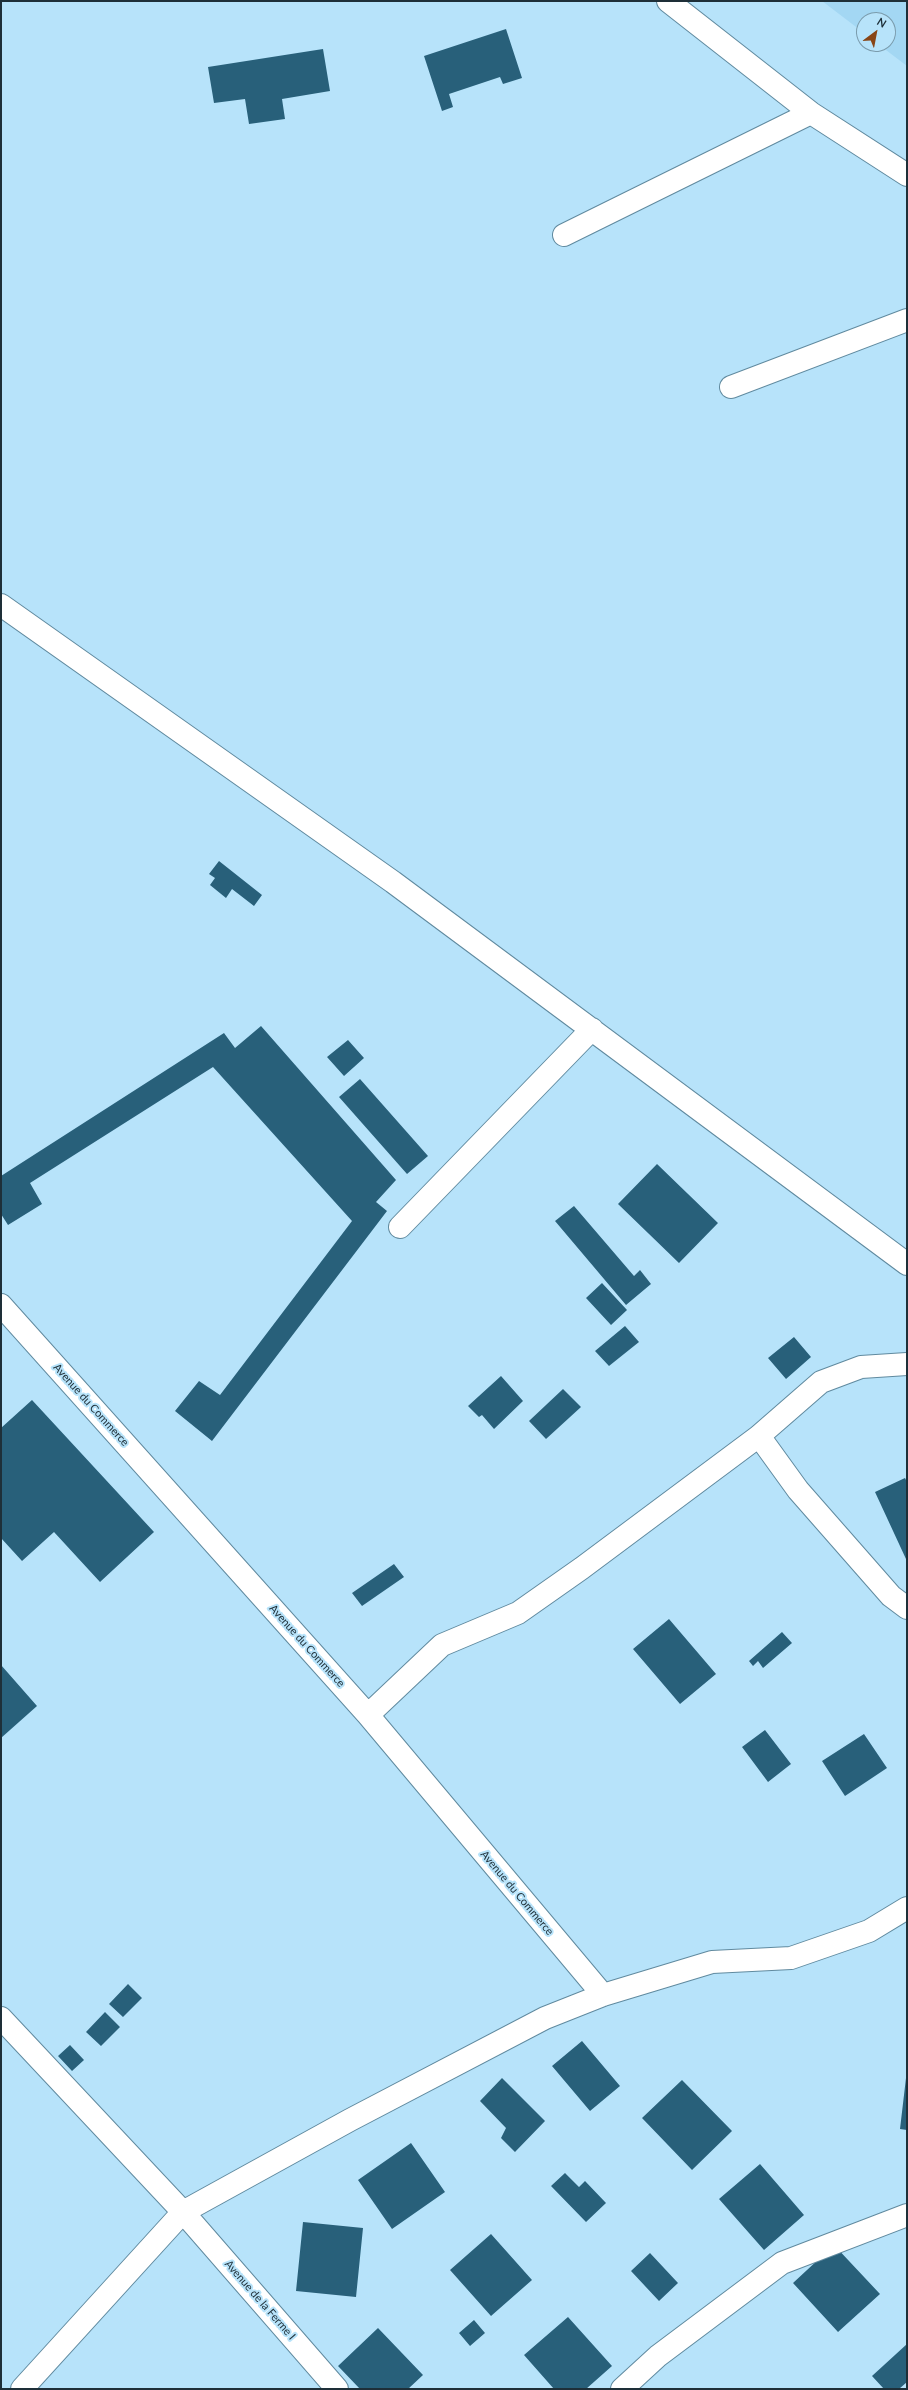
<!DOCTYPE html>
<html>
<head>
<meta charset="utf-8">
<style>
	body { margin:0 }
	#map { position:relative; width:908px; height:2390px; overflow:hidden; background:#b7e3fa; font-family:Lato,sans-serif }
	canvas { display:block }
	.frame { position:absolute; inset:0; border:2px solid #1e2f38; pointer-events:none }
	.north { position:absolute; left:856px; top:12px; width:40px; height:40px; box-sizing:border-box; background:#b7e3fa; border:1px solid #7a9bac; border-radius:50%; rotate:32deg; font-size:11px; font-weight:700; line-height:16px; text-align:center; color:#1e2f38 }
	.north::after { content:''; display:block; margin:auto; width:14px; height:18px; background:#884516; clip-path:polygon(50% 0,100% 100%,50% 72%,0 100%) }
</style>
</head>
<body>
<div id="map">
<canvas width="908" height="2390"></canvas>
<div class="frame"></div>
<div class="north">N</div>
</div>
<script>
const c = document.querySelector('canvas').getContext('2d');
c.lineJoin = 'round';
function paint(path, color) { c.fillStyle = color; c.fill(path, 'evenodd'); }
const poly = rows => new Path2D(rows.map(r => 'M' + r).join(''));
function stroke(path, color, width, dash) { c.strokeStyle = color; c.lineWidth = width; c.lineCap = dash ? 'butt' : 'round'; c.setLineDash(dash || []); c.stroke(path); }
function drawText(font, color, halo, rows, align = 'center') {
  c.font = font + ' Lato,sans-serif'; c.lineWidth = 4; c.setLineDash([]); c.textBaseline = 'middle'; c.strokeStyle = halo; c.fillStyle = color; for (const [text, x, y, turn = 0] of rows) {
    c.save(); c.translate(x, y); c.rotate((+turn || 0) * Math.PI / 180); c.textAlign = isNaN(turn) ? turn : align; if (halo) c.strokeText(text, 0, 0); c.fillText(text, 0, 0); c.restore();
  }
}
paint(poly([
	[822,1,907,1,907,66,878,44,888,44,888,20,864,20,864,33]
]), '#a3d7f3');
paint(poly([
	[506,29,522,78,503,84,500,77,449,94,453,107,442,111,424,56],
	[323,49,330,91,282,99,285,119,249,124,245,99,214,103,208,67],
	[219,861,262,895,254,906,232,889,226,898,210,885,215,878,209,874],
	[261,1026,396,1180,376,1202,387,1211,212,1441,175,1411,199,1381,220,1395,352,1221,213,1067,30,1183,42,1204,8,1225,1,1214,1,1176,224,1033,235,1048],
	[348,1040,364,1058,344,1076,327,1057],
	[360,1079,428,1156,407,1174,339,1097],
	[657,1164,718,1223,679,1263,618,1204],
	[574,1206,634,1276,640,1270,651,1284,626,1305,555,1221],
	[602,1283,627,1310,611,1325,586,1298],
	[625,1326,639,1342,609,1366,595,1351],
	[794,1337,811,1357,786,1379,768,1358],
	[501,1376,523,1401,494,1429,482,1415,479,1417,468,1406],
	[563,1389,581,1407,546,1439,529,1421],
	[32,1400,154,1532,100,1582,54,1532,22,1561,1,1538,1,1428],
	[905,1478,907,1482,906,1559,875,1492],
	[394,1564,404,1577,362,1606,352,1593],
	[669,1619,716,1674,680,1704,633,1649],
	[782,1632,792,1643,763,1668,758,1661,753,1666,749,1661],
	[1,1665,37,1706,1,1738],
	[765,1730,791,1764,768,1782,742,1747],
	[864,1734,887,1768,845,1796,822,1761],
	[128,1984,142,1998,123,2017,109,2004],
	[105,2012,120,2027,101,2046,86,2032],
	[582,2041,620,2086,590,2111,552,2066],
	[70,2045,84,2060,72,2071,58,2056],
	[502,2078,545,2121,515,2152,501,2138,506,2128,480,2101],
	[906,2078,907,2078,907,2130,900,2129],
	[682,2080,732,2131,692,2170,642,2118],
	[411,2143,445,2192,392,2229,358,2180],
	[760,2164,804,2215,764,2250,719,2199],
	[565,2173,579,2187,585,2181,606,2203,586,2222,551,2186],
	[303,2222,363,2228,356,2297,296,2291],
	[491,2234,532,2280,491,2316,450,2270],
	[834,2245,880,2294,838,2332,793,2283],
	[650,2253,678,2283,659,2301,631,2271],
	[568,2317,612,2366,586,2389,554,2389,524,2355],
	[474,2320,485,2333,470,2346,459,2333],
	[378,2328,423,2375,408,2389,360,2389,338,2366],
	[907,2344,907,2382,899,2389,884,2389,872,2376]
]), '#28607a');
const minor = poly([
	[668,1,811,113,907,175],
	[564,235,811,113],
	[731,387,907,320],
	[1,605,393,882,907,1264],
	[400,1227,592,1029],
	[1,1305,368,1715,603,1995],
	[759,1436,798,1490,891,1596,907,1608],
	[368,1715,442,1645,518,1613,582,1568,759,1436,821,1382,861,1367,907,1364],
	[1,2018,183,2212,337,2389],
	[22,2389,183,2212,350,2120,545,2018,603,1995,712,1962,791,1958,869,1931,907,1908],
	[622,2389,658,2356,782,2263,907,2215]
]);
stroke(minor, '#608a9f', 24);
stroke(minor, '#fff', 22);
drawText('11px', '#1e2f38', '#b7e3fa', [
	["Avenue du Commerce",91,1405,48],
	["Avenue du Commerce",307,1646,48],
	["Avenue du Commerce",517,1893,50],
	["Avenue de la Ferme I",260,2300,49]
]);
</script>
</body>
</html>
